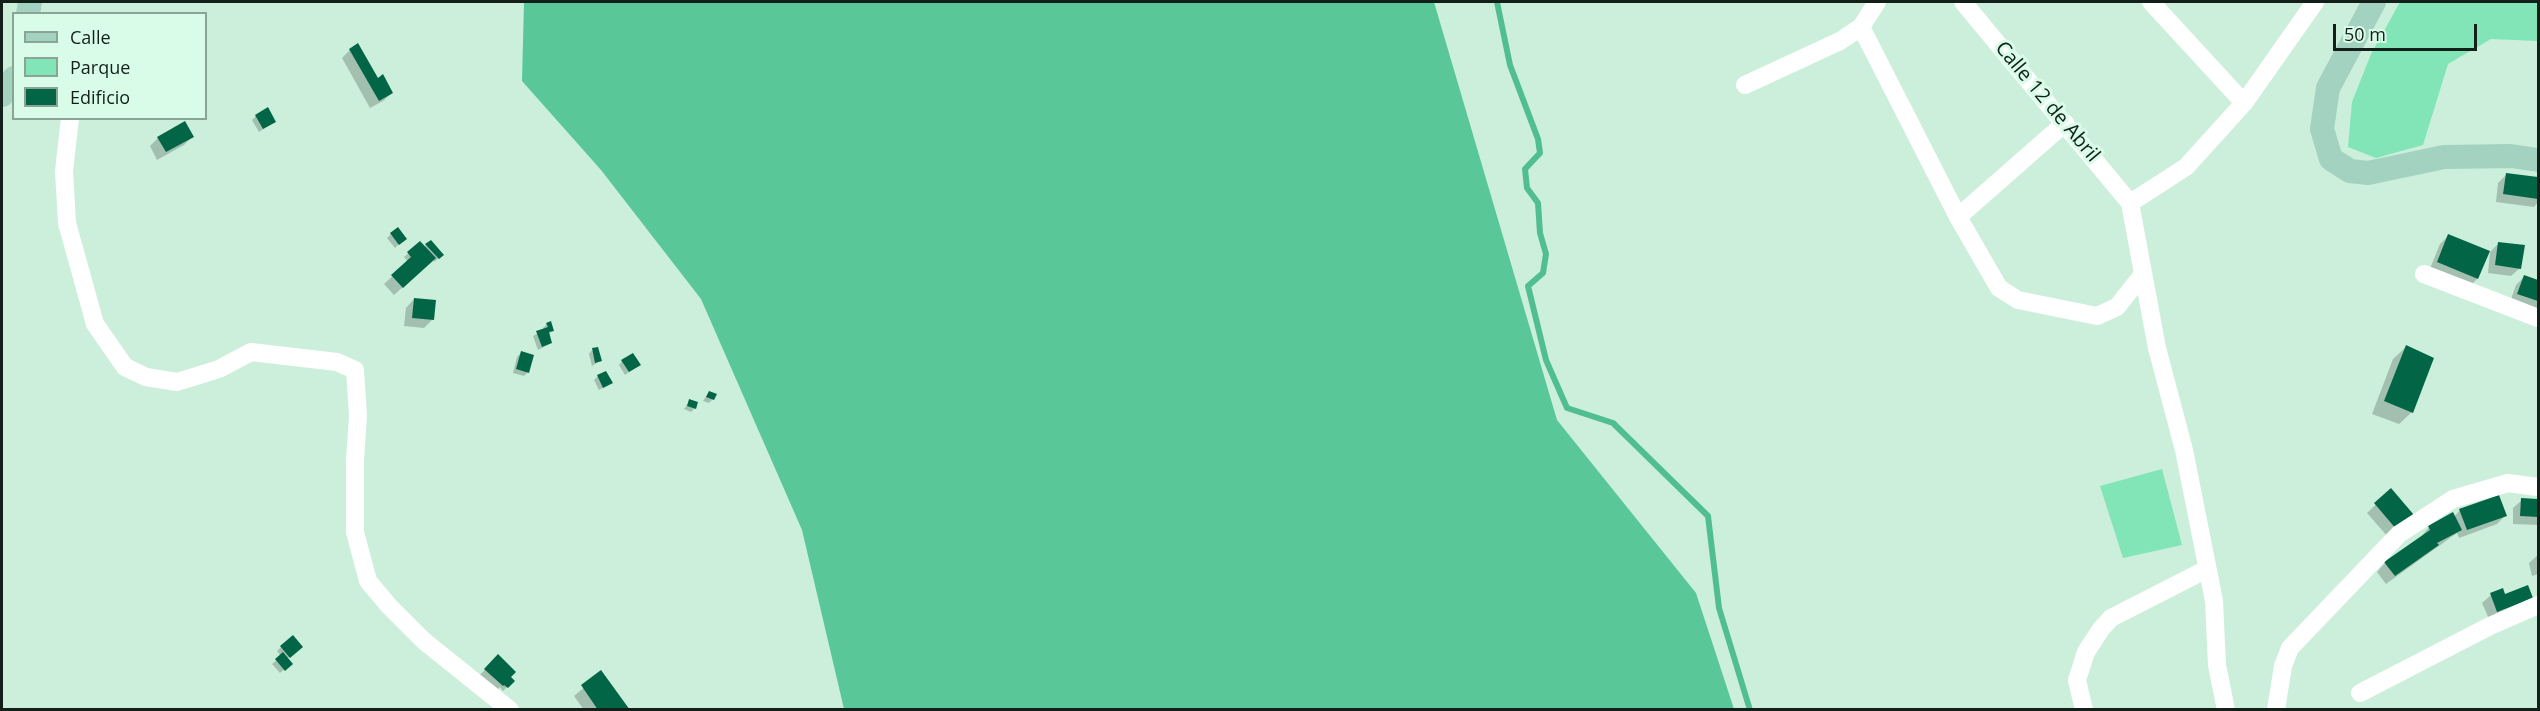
<!DOCTYPE html>
<html>
<head>
<meta charset="utf-8">
<style>
	body { margin:0 }
	#map { position:relative; width:2540px; height:711px; overflow:hidden; background:#ccefdc; font-family:"Open Sans",sans-serif }
	canvas { display:block }
	.frame { position:absolute; inset:0; border:3px solid #13201a; pointer-events:none }
	.legend { position:absolute; left:12px; top:12px; width:195px; height:108px; box-sizing:border-box; background:#d9fce9; border:2px solid #8aa496; margin:0; padding:8px 10px; list-style:none; font-size:18px; color:#13201a }
	.legend li { display:flex; align-items:center; gap:12px; height:30px }
	.legend b { width:30px; border:2px solid #8aa496 }
	.scale { position:absolute; left:2333px; top:24px; width:144px; height:27px; box-sizing:border-box; border:3px solid #13201a; border-top:0; padding-left:8px; font-size:18px; line-height:21px; white-space:nowrap; color:#13201a; -webkit-text-stroke:4px #d9fce9; paint-order:stroke }
</style>
</head>
<body>
<div id="map">
<canvas width="2540" height="711"></canvas>
<div class="frame"></div>
<ul class="legend">
<li><b style="height:8px;background:#a3d2c0"></b>Calle</li>
<li><b style="height:16px;background:#81e5b7"></b>Parque</li>
<li><b style="height:16px;background:#026646"></b>Edificio</li>
</ul>
<div class="scale">50 m</div>
</div>
<script>
const c = document.querySelector('canvas').getContext('2d');
c.lineJoin = 'round';
function paint(path, color) { c.fillStyle = color; c.fill(path, 'evenodd'); }
const poly = rows => new Path2D(rows.map(r => 'M' + r).join(''));
function stroke(path, color, width, dash) { c.strokeStyle = color; c.lineWidth = width; c.lineCap = dash ? 'butt' : 'round'; c.setLineDash(dash || []); c.stroke(path); }
function drawText(font, color, halo, rows, align = 'center') {
  c.font = font + ' "Open Sans",sans-serif'; c.lineWidth = 6; c.setLineDash([]); c.textBaseline = 'middle'; c.strokeStyle = halo; c.fillStyle = color; for (const [text, x, y, turn = 0] of rows) {
    c.save(); c.translate(x, y); c.rotate((+turn || 0) * Math.PI / 180); c.textAlign = isNaN(turn) ? turn : align; if (halo) c.strokeText(text, 0, 0); c.fillText(text, 0, 0); c.restore();
  }
}
paint(poly([
	[2400,2,2538,2,2538,41,2491,39,2448,64,2423,145,2376,158,2348,147,2352,102,2371,54],
	[2162,469,2182,545,2123,558,2100,486]
]), '#81e5b7');
paint(poly([
	[524,2,1434,2,1557,420,1696,593,1734,709,844,709,802,530,701,299,601,170,522,81]
]), '#5ac798');
paint(poly([
	[350,50,392,93,383,101,370,108,342,58],
	[256,116,274,122,259,132,252,120],
	[192,137,184,145,157,160,150,146,158,138],
	[2506,175,2538,179,2538,202,2534,207,2496,202,2498,183],
	[391,234,401,242,395,248,387,238],
	[2448,236,2477,279,2469,287,2429,271,2440,244],
	[430,242,442,255,434,262,433,260,394,295,384,284,408,262,404,257,420,243,424,247],
	[2499,243,2520,268,2511,276,2488,273,2490,252],
	[2524,277,2538,282,2538,309,2510,302,2516,285],
	[414,299,432,320,424,328,404,326,406,308],
	[547,324,553,330,548,335,551,343,538,350,533,336,544,330,543,328],
	[2406,347,2412,412,2399,424,2372,414,2393,359],
	[592,350,600,361,592,366,589,354],
	[521,353,528,372,524,376,513,373,517,357],
	[622,361,639,365,625,375,619,365],
	[598,376,611,383,599,390,594,380],
	[709,392,713,399,709,403,703,401],
	[690,401,695,408,691,412,684,409],
	[2391,490,2412,515,2388,537,2367,513],
	[2522,500,2538,501,2538,525,2513,524,2513,508],
	[2460,510,2505,516,2497,524,2459,538,2457,533,2386,584,2377,572,2385,563,2421,537,2429,527,2452,515,2454,517],
	[2538,555,2538,574,2532,576,2529,563],
	[2491,595,2504,596,2531,597,2489,619,2482,603],
	[281,647,301,647,287,659,291,663,280,673,272,664,281,656,277,651],
	[498,656,513,681,503,691,500,687,493,694,477,678],
	[601,673,628,710,584,710,574,696]
]), '#0003');
stroke(poly([
	[1497,2,1510,65,1538,139,1540,153,1525,169,1527,188,1538,203,1540,233,1546,254,1543,273,1528,286,1546,360,1567,408,1613,423,1708,516,1719,608,1750,710]
]), '#51be90', 6);
paint(poly([
	[358,43,378,78,383,74,393,93,379,101,349,49],
	[268,107,276,122,263,129,255,115],
	[185,121,194,137,166,152,157,137],
	[2506,173,2538,177,2538,199,2503,194],
	[398,227,407,239,399,245,390,233],
	[2448,234,2490,251,2478,279,2437,262],
	[431,240,444,255,439,259,425,244],
	[420,241,436,258,403,288,391,275,411,257,407,252],
	[2498,242,2525,245,2521,269,2495,265],
	[2524,275,2538,280,2538,301,2517,294],
	[414,298,436,300,434,320,412,318],
	[551,321,554,331,549,332,552,343,542,347,536,331,548,327,546,323],
	[2406,345,2434,358,2413,413,2384,401],
	[598,347,602,361,595,363,592,348],
	[521,351,534,355,529,373,516,369],
	[633,353,641,365,629,372,621,360],
	[606,371,613,383,603,388,597,375],
	[709,391,717,394,714,400,706,397],
	[689,399,698,402,696,409,687,406],
	[2391,488,2414,515,2397,530,2374,503],
	[2499,495,2507,516,2467,530,2459,509],
	[2521,498,2538,499,2538,517,2520,516],
	[2453,512,2462,530,2437,543,2439,545,2395,576,2384,562,2430,530,2428,526],
	[2528,585,2533,598,2497,612,2490,593,2503,588,2505,594],
	[293,635,303,647,290,658,280,646],
	[283,652,293,664,285,671,275,659],
	[498,654,516,672,511,677,515,681,508,688,504,685,503,686,484,669],
	[601,670,630,710,598,710,581,685]
]), '#026646');
stroke(poly([
	[1963,2,2130,203],
	[2151,2,2244,103],
	[1861,27,1958,217,1999,288,2018,300,2097,316,2117,307,2143,274],
	[1745,85,1840,41,1861,27,1877,2],
	[70,118,64,171,67,223,95,324,125,367,146,377,177,382,219,369,251,352,337,362,355,370,358,416,355,460,355,532,368,581,389,606,424,641,510,710],
	[1958,217,2065,123],
	[2424,274,2538,318],
	[2360,693,2490,626,2538,605],
	[2084,710,2077,680,2086,652,2101,629,2111,618,2207,569],
	[2226,710,2217,665,2214,601,2184,450,2157,348,2130,203,2186,167,2244,103,2315,2],
	[2276,710,2283,666,2290,648,2399,534,2453,499,2508,483,2538,487]
]), '#fff', 18);
stroke(poly([
	[2374,2,2328,88,2322,129,2331,159,2350,171,2368,173,2444,157,2511,156,2538,160],
	[28,14,30,2],
	[2,95,14,78]
]), '#a3d2c0', 24);
drawText('20px', '#13201a', '#d9fce9', [
	["Calle 12 de Abril",2047,102,50]
]);
</script>
</body>
</html>
